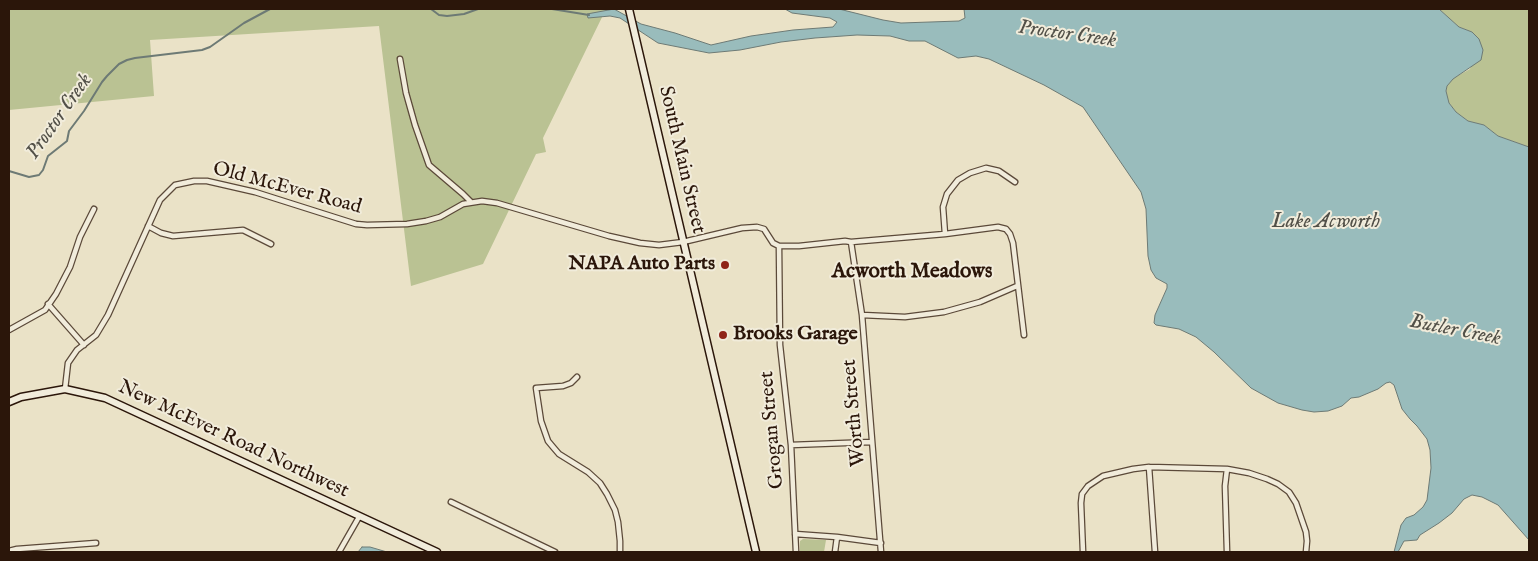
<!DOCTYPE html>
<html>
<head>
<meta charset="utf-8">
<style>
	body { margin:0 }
	#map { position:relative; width:1538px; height:561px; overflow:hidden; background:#eae2c7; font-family:"IM FELL English",serif }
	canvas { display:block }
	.frame { position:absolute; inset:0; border:10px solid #2b160a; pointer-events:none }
</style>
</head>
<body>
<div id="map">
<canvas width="1538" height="561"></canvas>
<div class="frame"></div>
</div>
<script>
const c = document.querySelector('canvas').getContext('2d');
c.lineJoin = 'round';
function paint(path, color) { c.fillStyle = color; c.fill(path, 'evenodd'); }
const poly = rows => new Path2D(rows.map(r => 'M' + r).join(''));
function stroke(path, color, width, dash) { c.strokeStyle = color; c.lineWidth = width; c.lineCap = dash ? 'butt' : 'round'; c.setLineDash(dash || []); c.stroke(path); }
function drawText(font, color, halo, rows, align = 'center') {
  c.font = font + ' "IM FELL English",serif'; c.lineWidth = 4; c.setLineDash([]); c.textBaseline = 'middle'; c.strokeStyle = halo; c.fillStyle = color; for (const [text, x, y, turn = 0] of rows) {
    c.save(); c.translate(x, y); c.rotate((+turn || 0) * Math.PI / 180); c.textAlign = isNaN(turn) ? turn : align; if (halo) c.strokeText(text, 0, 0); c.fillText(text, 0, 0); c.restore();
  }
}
paint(poly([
	[9,9,606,9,543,138,546,152,536,154,483,264,411,286,379,26,150,40,154,96,9,110],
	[1439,9,1529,9,1529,147,1498,136,1484,125,1468,121,1456,112,1449,103,1446,91,1447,86,1452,79,1470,69,1479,39,1472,32,1459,27],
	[803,539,826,540,824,552,800,552,800,541]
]), '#bac293');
const water = poly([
	[614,9,641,24,675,33,711,45,751,36,793,30,833,27,837,22,830,18,792,13,785,9,839,9,883,20,901,23,959,21,965,18,964,9,1439,9,1459,27,1472,32,1479,39,1483,50,1481,60,1453,79,1447,86,1446,91,1449,103,1456,112,1468,121,1484,125,1498,136,1529,147,1529,540,1498,505,1482,497,1472,495,1464,499,1452,513,1439,523,1420,535,1417,540,1404,541,1398,552,1394,552,1401,525,1406,518,1414,515,1423,507,1427,500,1431,468,1430,450,1427,439,1417,426,1410,419,1402,409,1394,385,1390,382,1386,383,1378,389,1359,397,1351,398,1342,406,1328,411,1314,412,1302,410,1278,403,1251,388,1214,352,1196,337,1179,329,1156,325,1154,323,1155,315,1167,288,1167,284,1156,278,1151,270,1148,256,1146,209,1141,192,1083,107,1044,85,989,59,976,56,958,58,925,41,909,41,890,36,857,35,815,38,781,42,740,50,709,53,658,43,620,18,610,16,588,18,587,14,614,9],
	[362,547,370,547,387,552,358,552,362,547]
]);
paint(water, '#99bcbc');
stroke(water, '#6d7a75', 1);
stroke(poly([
	[431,9,439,15,447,16,464,14,478,9],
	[552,9,589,15],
	[9,171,29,177,39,175,43,170,48,156,67,141,69,131,84,111,102,82,107,76,119,64,127,60,135,58,202,50,210,47,244,23,270,9]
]), '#6d7a75', 2);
const street = poly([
	[400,59,406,93,415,125,429,165,463,194,471,202],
	[148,226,161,233,173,236,243,230,271,244],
	[945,234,943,207,947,194,958,180,970,173,986,168,999,171,1015,182],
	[851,242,862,315,881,552],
	[779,246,780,345,791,445,796,552],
	[48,304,84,345],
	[862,315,905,317,944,312,980,302,1017,286],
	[9,330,45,310,56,294,70,267,80,237,94,209],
	[577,377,571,383,563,386,536,388,541,421,548,441,553,447,559,454,588,472,600,483,607,494,615,510,618,522,620,541,620,552],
	[65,389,68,363,77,350,96,335,108,315,160,200,175,185,194,181,207,181,255,192,356,224,367,225,407,224,426,221,440,217,463,204,482,201,497,203,609,236,640,243,659,245,683,242,742,228,757,227,764,229,773,243,779,246,799,246,845,241,851,242,945,234,998,227,1006,229,1010,234,1013,243,1024,335],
	[791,445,872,442],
	[1149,467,1155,552],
	[1227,469,1225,486,1227,552],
	[451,502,555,552],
	[795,534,837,537,881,543],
	[9,551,17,549,96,543],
	[339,552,359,517],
	[835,552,837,537],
	[1083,552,1081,503,1082,494,1088,486,1103,476,1133,469,1149,467,1227,469,1249,473,1267,479,1278,484,1289,492,1296,503,1306,532,1307,541,1306,552]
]);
const secondary = poly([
	[629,9,756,552],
	[9,402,21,397,65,389,105,398,437,552]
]);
stroke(street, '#5b4939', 7);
stroke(secondary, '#2b160a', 9);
stroke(street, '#f1ecdb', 4.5);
stroke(secondary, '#f1ecdb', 6);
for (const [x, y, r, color] of [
	[725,265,5,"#8f2418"],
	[723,335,5,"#8f2418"]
]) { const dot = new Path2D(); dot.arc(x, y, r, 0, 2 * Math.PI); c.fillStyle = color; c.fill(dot); stroke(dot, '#f1ecdb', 2); }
drawText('20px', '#2b160a', '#f1ecdb', [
	["South Main Street",681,160,77],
	["Old McEver Road",287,189,15],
	["Worth Street",855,413,-95],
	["Grogan Street",773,430,-95],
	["New McEver Road Northwest",233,440,25]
]);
drawText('bold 20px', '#2b160a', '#f1ecdb', [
	["NAPA Auto Parts",715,265],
	["Brooks Garage",733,335,"left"]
], 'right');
drawText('italic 21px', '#525048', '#f1ecdb', [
	["Proctor Creek",1067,35,8],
	["Proctor Creek",60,117,-55],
	["Lake Acworth",1326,223],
	["Butler Creek",1455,331,11]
]);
drawText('bold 21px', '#2b160a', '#f1ecdb', [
	["Acworth Meadows",912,273]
]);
</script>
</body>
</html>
